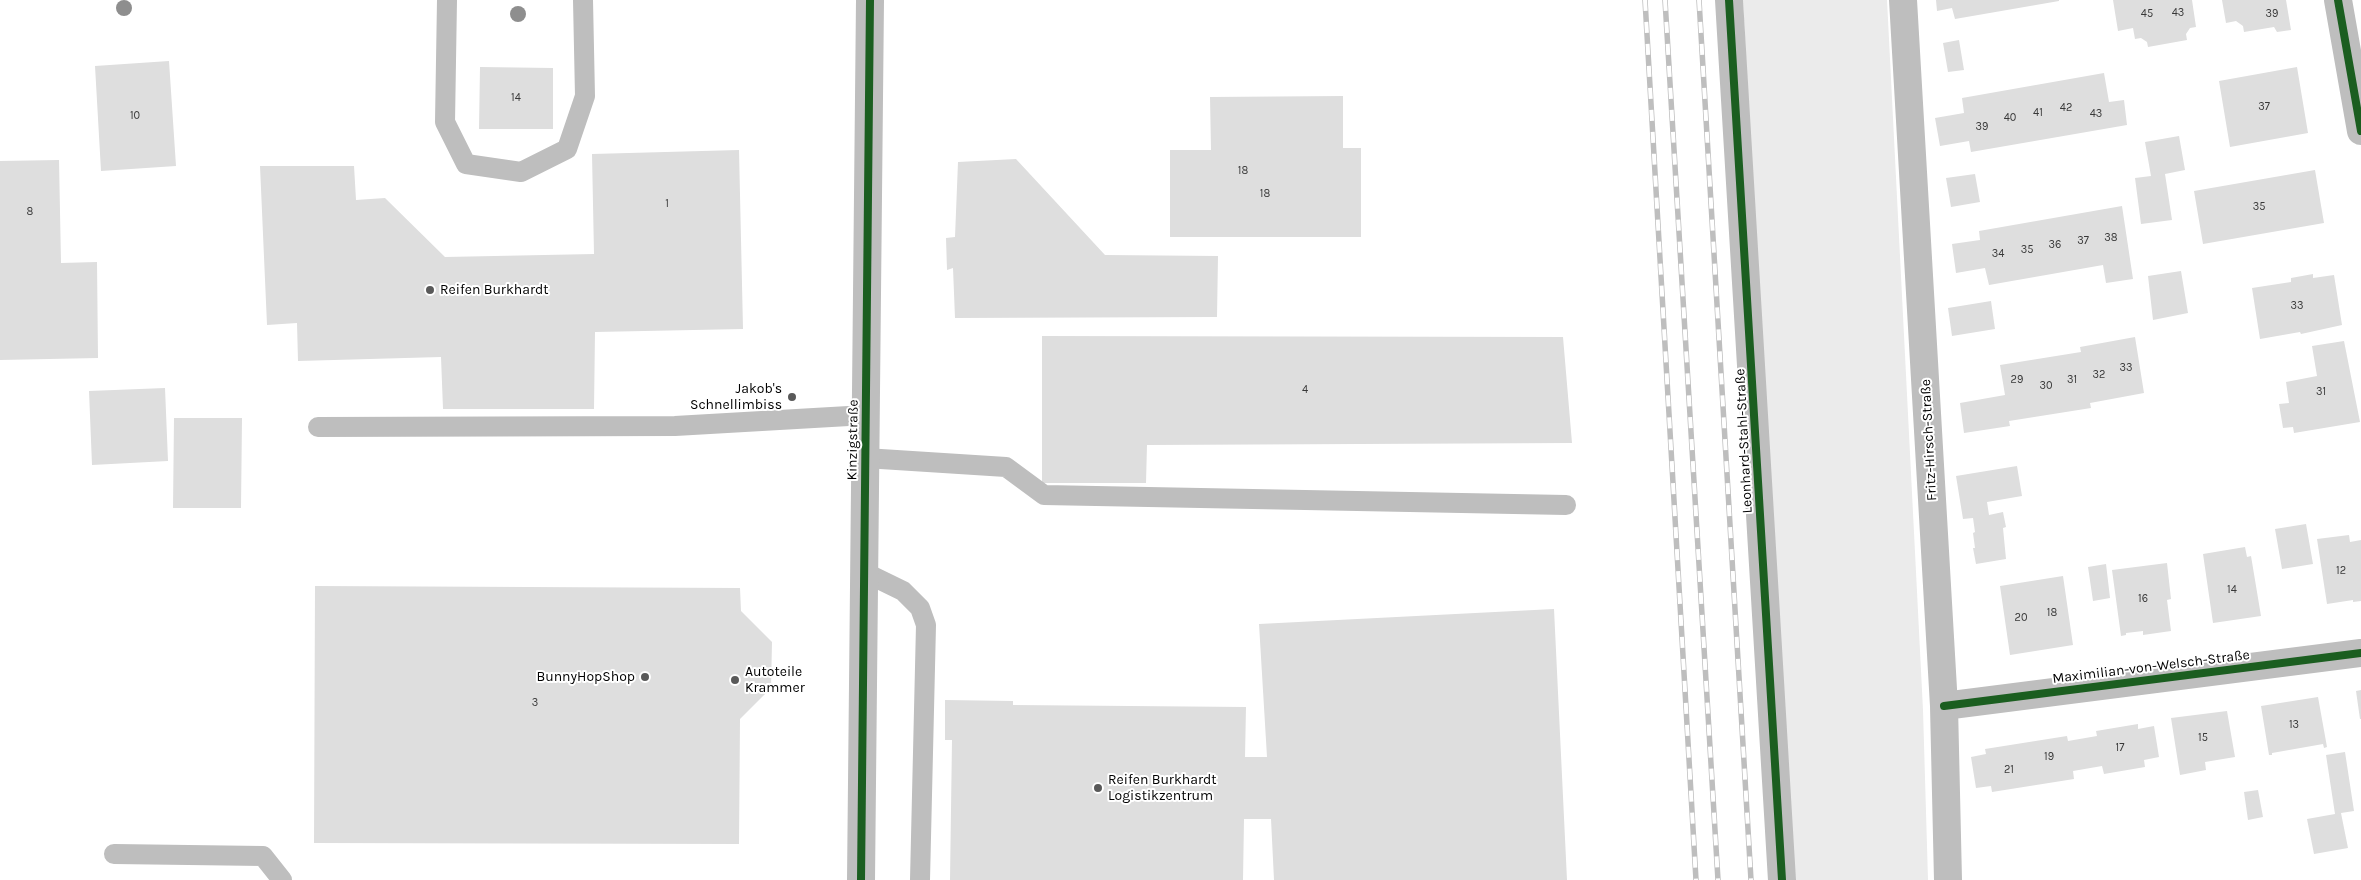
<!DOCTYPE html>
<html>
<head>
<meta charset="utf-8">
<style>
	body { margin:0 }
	canvas { display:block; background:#fff }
</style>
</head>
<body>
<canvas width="2361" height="880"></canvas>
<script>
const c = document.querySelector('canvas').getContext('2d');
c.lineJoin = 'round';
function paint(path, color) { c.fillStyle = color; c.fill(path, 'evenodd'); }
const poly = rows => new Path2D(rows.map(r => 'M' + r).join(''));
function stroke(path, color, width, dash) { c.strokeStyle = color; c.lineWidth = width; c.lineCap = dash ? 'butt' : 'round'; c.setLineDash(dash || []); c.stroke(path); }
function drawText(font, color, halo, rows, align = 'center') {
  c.font = font + ' Karla,sans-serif'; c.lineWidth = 4; c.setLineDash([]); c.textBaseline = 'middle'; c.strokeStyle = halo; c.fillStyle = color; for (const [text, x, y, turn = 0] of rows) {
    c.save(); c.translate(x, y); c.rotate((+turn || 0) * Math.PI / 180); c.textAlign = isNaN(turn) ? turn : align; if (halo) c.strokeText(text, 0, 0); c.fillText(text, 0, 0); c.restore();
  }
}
paint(poly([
	[1743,0,1887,0,1923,710,1928,880,1790,880]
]), '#ebebeb');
paint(poly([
	[1936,0,2059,0,2059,1,1955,19,1952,8,1937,11],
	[2113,0,2192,0,2196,27,2190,28,2186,34,2187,40,2148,47,2147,42,2141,38,2135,39,2133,28,2118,31],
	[2222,0,2286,0,2291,30,2277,32,2274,27,2244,32,2243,26,2236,21,2226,23],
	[1959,40,1964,70,1948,72,1943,43],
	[169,61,176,166,101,171,95,66],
	[480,67,553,68,553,129,479,129],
	[2297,67,2308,133,2230,147,2219,81],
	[2104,73,2109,102,2124,100,2127,125,1971,152,1969,141,1940,146,1935,118,1964,113,1962,98],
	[1343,96,1343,148,1361,148,1361,237,1170,237,1170,150,1211,150,1210,97],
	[2179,136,2185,170,2165,174,2172,220,2141,224,2135,178,2151,176,2145,142],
	[739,150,743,329,595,332,594,409,443,409,441,357,298,361,297,323,267,325,260,166,354,166,356,200,385,198,445,257,594,254,592,154],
	[1016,159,1105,255,1218,256,1217,317,955,318,953,268,947,270,946,238,955,237,958,162],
	[59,160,61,263,97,262,98,358,0,360,0,161],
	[2315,170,2324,223,2203,244,2194,191],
	[1975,174,1980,202,1951,207,1946,178],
	[2122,206,2133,279,2106,283,2103,265,1989,285,1985,268,1956,273,1952,244,1980,240,1979,231],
	[2181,271,2188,313,2153,320,2148,276],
	[2313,274,2313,278,2334,275,2342,325,2301,334,2300,332,2260,339,2252,288,2291,282,2291,278],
	[1991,301,1995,329,1952,336,1948,308],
	[1042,336,1563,337,1572,443,1147,445,1146,483,1042,483],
	[2135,337,2144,393,2090,403,2091,408,2009,421,2010,426,1964,433,1960,403,2005,395,2000,365,2081,352,2080,347],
	[2344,341,2360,422,2294,433,2293,427,2283,428,2279,404,2289,403,2286,382,2317,376,2312,346],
	[165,388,168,461,92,465,89,391],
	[174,418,242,418,241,508,173,508],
	[2017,466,2022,496,1987,502,1989,515,2003,512,2006,527,2003,528,2006,559,1976,564,1973,548,1975,548,1973,533,1975,532,1973,518,1963,519,1956,476],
	[2306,524,2313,564,2282,569,2275,529],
	[2349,535,2350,542,2361,540,2361,601,2353,602,2353,600,2327,604,2317,539],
	[2245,547,2247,557,2251,556,2261,616,2213,623,2203,554],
	[2167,563,2171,599,2167,600,2171,631,2143,635,2143,631,2126,633,2126,635,2121,636,2112,570],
	[2106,564,2110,598,2093,601,2088,567],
	[2063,576,2073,645,2010,655,2000,586],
	[315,586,740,588,741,611,772,642,771,688,740,719,739,844,314,843],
	[1554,609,1567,880,1274,880,1271,819,1244,819,1243,880,950,880,952,740,945,740,945,700,1013,701,1013,705,1246,707,1245,757,1267,757,1259,624],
	[2361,690,2361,719,2360,719,2356,691],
	[2318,697,2327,747,2324,748,2323,744,2272,753,2272,755,2269,755,2261,706],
	[2227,711,2235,757,2205,762,2206,770,2180,775,2171,718],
	[2138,724,2138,729,2154,726,2159,757,2144,760,2145,767,2104,774,2102,766,2073,771,2074,779,1992,792,1991,786,1976,788,1971,757,1986,754,1985,749,2067,736,2068,741,2097,736,2096,731],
	[2345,752,2354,811,2341,813,2348,848,2314,854,2307,819,2335,814,2326,755],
	[2258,790,2263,817,2248,820,2244,792]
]), '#dedede');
stroke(poly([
	[447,0,445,122,466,164,521,172,567,149,585,96,583,0],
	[318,427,675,426,866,415],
	[865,458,1006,467,1044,495,1566,505],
	[864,572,903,591,920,608,926,625,920,880],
	[114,854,263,856,282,880]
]), '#bebebe', 20);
stroke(poly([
	[1729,0,1782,880],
	[1903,0,1944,706,1948,880],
	[2338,0,2361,131],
	[1944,706,2361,653],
	[861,880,870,0]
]), '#bebebe', 28);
const rail = poly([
	[1645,0,1696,880],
	[1665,0,1718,880],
	[1699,0,1751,880]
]);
stroke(rail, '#bebebe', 5.5);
stroke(rail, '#fff', 4, [11]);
stroke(poly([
	[1729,0,1782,880],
	[2338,0,2361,131],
	[1944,706,2361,653],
	[861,880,870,0]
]), '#1b5e20', 8);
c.fillStyle = '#8e8e8e';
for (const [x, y] of [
	[124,8],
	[518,14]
]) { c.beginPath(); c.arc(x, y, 8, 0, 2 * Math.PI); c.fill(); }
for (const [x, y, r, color] of [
	[430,290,5,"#595959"],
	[792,397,5,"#595959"],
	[645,677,5,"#595959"],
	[735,680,5,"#595959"],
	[1098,788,5,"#595959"]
]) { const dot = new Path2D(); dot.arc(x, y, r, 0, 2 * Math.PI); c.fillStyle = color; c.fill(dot); stroke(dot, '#fff', 2); }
drawText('11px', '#383838', null, [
	["43",2178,13],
	["45",2147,14],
	["39",2272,14],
	["14",516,98],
	["37",2264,107],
	["42",2066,108],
	["41",2038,113],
	["43",2096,114],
	["10",135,116],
	["40",2010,118],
	["39",1982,127],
	["18",1243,171],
	["18",1265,194],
	["1",667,204],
	["35",2259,207],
	["8",30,212],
	["38",2111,238],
	["37",2083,241],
	["36",2055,245],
	["35",2027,250],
	["34",1998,254],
	["33",2297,306],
	["33",2126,368],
	["32",2099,375],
	["29",2017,380],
	["31",2072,380],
	["30",2046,386],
	["4",1305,390],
	["31",2321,392],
	["12",2341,571],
	["14",2232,590],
	["16",2143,599],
	["18",2052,613],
	["20",2021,618],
	["3",535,703],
	["13",2294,725],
	["15",2203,738],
	["17",2120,748],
	["19",2049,757],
	["21",2009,770]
]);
drawText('14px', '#000', '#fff', [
	["Reifen Burkhardt",440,290],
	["Jakob's",782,389,"right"],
	["Schnellimbiss",782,405,"right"],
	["Autoteile",745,672],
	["Krammer",745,688],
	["BunnyHopShop",635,677,"right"],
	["Reifen Burkhardt",1108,780],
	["Logistikzentrum",1108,796]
], 'left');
drawText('14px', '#000', '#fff', [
	["Kinzigstraße",853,440,-89],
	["Fritz-Hirsch-Straße",1929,440,-93],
	["Leonhard-Stahl-Straße",1744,441,-93],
	["Maximilian-von-Welsch-Straße",2151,667,-7]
]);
</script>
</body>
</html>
